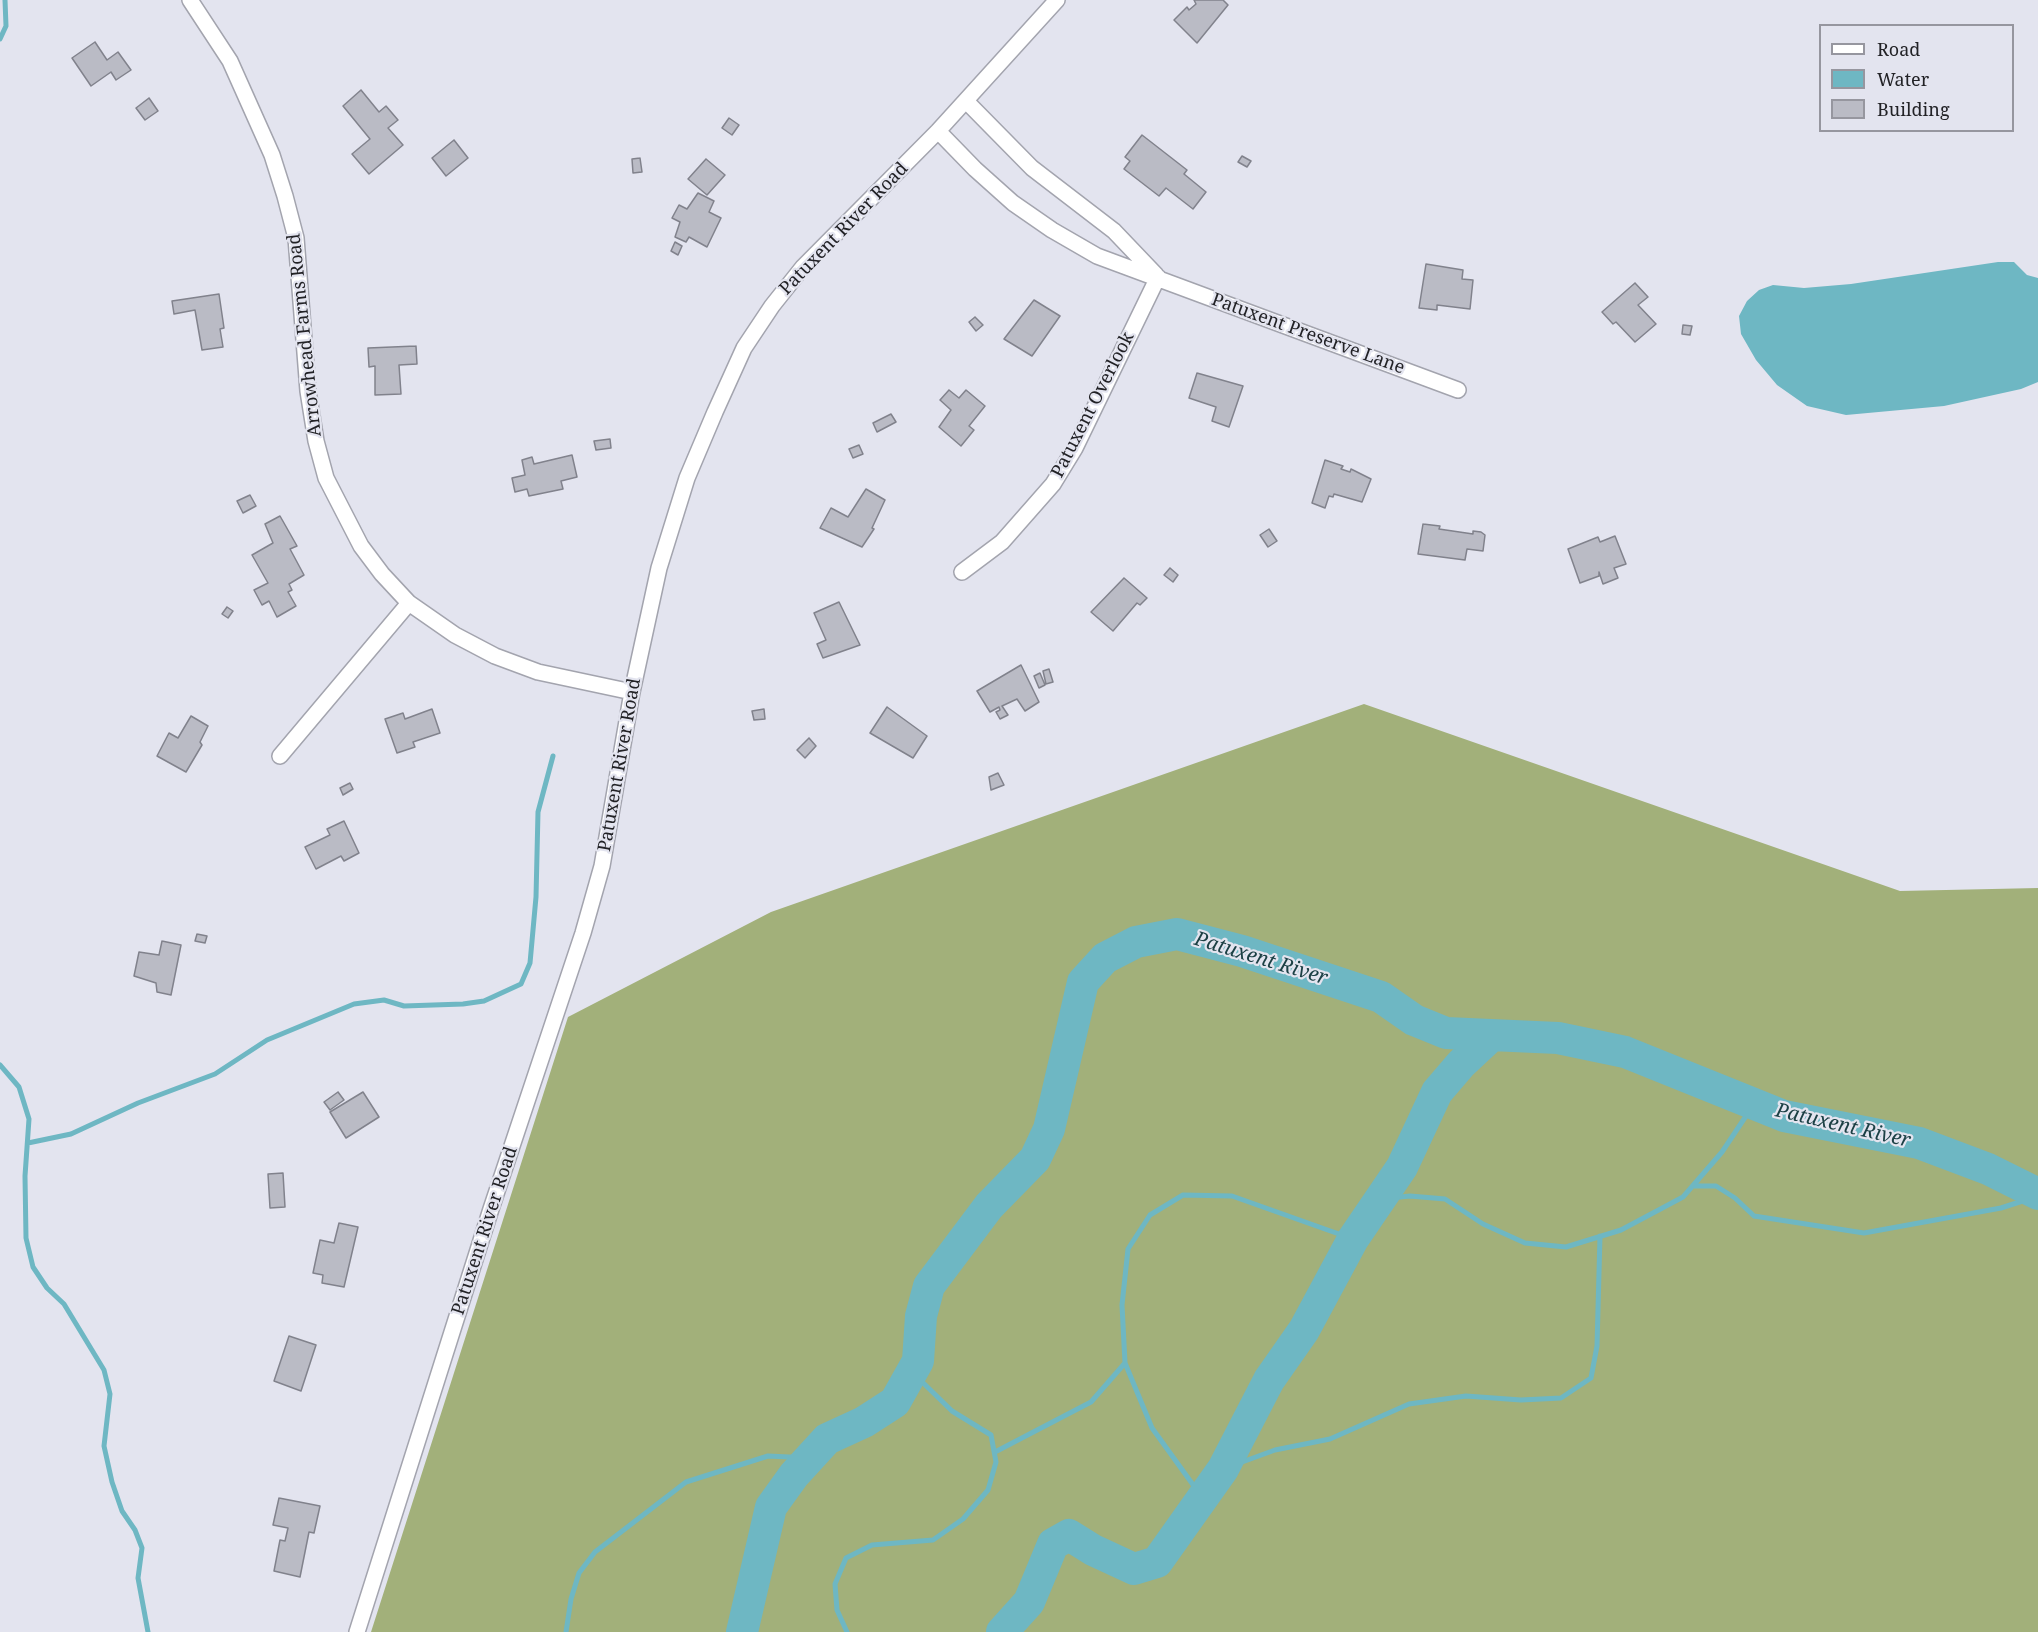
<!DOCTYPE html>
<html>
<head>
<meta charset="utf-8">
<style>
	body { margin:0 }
	#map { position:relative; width:2038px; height:1632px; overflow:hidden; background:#e3e4ef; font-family:"Noto Serif",serif }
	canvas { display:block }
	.legend { position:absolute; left:1819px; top:24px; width:195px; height:108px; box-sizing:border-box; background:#e3e4ef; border:2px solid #96969f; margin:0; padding:8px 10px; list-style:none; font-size:18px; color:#222226 }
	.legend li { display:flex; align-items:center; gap:12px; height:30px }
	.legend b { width:30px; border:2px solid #96969f }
</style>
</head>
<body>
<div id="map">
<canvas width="2038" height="1632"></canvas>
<ul class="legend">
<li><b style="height:8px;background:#fff"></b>Road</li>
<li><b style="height:16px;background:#6eb7c3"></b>Water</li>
<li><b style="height:16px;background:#babbc5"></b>Building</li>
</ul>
</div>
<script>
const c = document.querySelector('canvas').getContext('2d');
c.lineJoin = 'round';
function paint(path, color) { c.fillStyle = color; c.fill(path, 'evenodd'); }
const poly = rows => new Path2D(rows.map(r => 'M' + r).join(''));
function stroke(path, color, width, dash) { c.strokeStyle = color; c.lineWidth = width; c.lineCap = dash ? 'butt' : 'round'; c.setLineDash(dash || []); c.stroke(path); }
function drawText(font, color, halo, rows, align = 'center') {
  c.font = font + ' "Noto Serif",serif'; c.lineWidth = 4.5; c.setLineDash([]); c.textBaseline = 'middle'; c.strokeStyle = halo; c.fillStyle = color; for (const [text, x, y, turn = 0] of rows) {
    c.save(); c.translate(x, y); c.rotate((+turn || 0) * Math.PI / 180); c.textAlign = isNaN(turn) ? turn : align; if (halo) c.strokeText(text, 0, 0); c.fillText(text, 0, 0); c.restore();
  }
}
paint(poly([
	[1364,704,1900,891,2038,888,2038,1632,371,1632,568,1017,771,912]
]), '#a2b07a');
paint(poly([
	[1998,262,2014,262,2027,275,2038,278,2038,382,2021,389,1944,406,1846,415,1807,406,1777,385,1756,360,1741,334,1739,316,1747,301,1759,290,1773,285,1804,288,1851,284]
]), '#6eb7c3');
stroke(poly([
	[0,39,6,26,5,0],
	[0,1065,19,1087,29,1119,25,1176,26,1238,33,1267,47,1288,64,1304,104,1370,110,1394,104,1446,112,1482,122,1511,135,1530,142,1548,138,1578,148,1632],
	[28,1143,71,1134,138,1103,215,1074,267,1040,354,1004,384,1000,404,1006,463,1004,484,1001,521,984,530,963,536,897,538,812,553,756],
	[1693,1186,1716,1186,1735,1198,1754,1216,1864,1233,2001,1208,2038,1196],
	[1381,1199,1410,1196,1445,1199,1483,1224,1525,1243,1566,1247,1621,1230,1683,1197,1722,1152,1754,1104],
	[995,1452,1091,1402,1125,1363],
	[1223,1469,1275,1450,1330,1439,1409,1404,1466,1396,1521,1400,1561,1398,1591,1378,1597,1346,1600,1236],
	[1199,1493,1152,1428,1125,1363,1122,1305,1128,1249,1150,1215,1183,1195,1232,1196,1353,1239],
	[566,1632,571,1599,579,1573,595,1552,686,1482,768,1456,810,1458],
	[847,1632,837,1610,835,1584,846,1558,872,1545,933,1540,963,1519,988,1490,996,1462,991,1435,952,1411,912,1372]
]), '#6eb7c3', 5);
stroke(poly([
	[742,1632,771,1507,794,1475,827,1439,864,1422,895,1402,918,1361,921,1316,929,1286,989,1206,1035,1159,1049,1129,1083,982,1105,958,1136,942,1177,934,1242,951,1381,997,1414,1020,1446,1033,1558,1038,1625,1052,1784,1116,1919,1143,1988,1169,2038,1194],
	[1002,1632,1029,1602,1053,1544,1069,1535,1093,1550,1134,1569,1157,1562,1223,1469,1269,1380,1304,1330,1353,1239,1402,1167,1437,1092,1461,1064,1491,1036]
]), '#6eb7c3', 32);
const building = poly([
	[1223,0,1228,5,1197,43,1174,20,1187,7,1189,10,1196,4,1194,0,1223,0],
	[95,42,107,60,118,52,131,70,116,80,111,72,91,86,72,58,95,42],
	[361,90,379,112,386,106,398,120,388,128,403,145,369,174,352,154,370,139,343,106,361,90],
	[149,98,158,111,145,120,136,108,149,98],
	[729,118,739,125,732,135,722,128,729,118],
	[1142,135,1187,170,1184,174,1206,192,1193,209,1166,188,1159,196,1124,169,1130,161,1125,157,1142,135],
	[454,140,468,158,446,176,432,158,454,140],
	[1242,156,1251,161,1247,167,1238,162,1242,156],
	[640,158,642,172,633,173,632,159,640,158],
	[706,159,725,175,707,195,688,179,706,159],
	[698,193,714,201,709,212,721,218,707,247,689,237,686,242,675,237,680,222,672,218,679,205,687,209,698,193],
	[675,242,682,246,678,255,671,251,675,242],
	[1426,264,1463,270,1462,279,1473,280,1470,309,1437,305,1437,310,1419,308,1426,264],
	[1635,283,1648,297,1638,305,1656,324,1635,342,1616,322,1613,324,1602,312,1635,283],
	[219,294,224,328,220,329,223,347,202,350,195,310,174,314,172,301,219,294],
	[1034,300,1060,316,1032,356,1004,339,1034,300],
	[975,317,983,325,976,331,969,322,975,317],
	[1683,325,1692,326,1690,335,1682,334,1683,325],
	[416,346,417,364,399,365,401,394,375,395,375,366,369,367,368,348,416,346],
	[1197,373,1243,386,1229,427,1212,421,1216,407,1189,398,1197,373],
	[949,390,959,398,966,390,985,406,969,426,974,430,961,446,939,427,951,410,940,400,949,390],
	[891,414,896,422,877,432,873,423,891,414],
	[610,439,611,448,596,450,594,441,610,439],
	[859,445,863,454,853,458,849,449,859,445],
	[572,455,577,477,561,481,563,489,529,496,527,489,515,492,512,478,525,475,522,460,532,457,534,464,572,455],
	[1325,460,1343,466,1341,469,1350,472,1351,469,1371,479,1362,502,1334,494,1333,497,1329,496,1325,508,1312,503,1325,460],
	[866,489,885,500,872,528,874,529,862,547,820,528,831,508,848,517,866,489],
	[250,495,256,506,243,513,237,501,250,495],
	[280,516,297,546,290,549,304,575,289,584,292,590,288,592,296,606,277,617,269,601,262,605,254,590,268,583,252,555,273,543,265,524,280,516],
	[1423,524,1440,526,1439,529,1473,534,1473,531,1481,532,1485,535,1483,551,1467,549,1465,560,1418,554,1423,524],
	[1269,529,1277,541,1268,547,1260,535,1269,529],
	[1615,536,1626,564,1614,568,1618,578,1603,584,1599,572,1599,576,1580,583,1568,549,1598,537,1600,542,1615,536],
	[1170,568,1178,575,1173,582,1164,575,1170,568],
	[1124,578,1147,598,1140,605,1137,603,1113,631,1091,612,1124,578],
	[839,602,860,645,823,658,817,644,826,640,814,613,839,602],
	[227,607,233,611,228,618,222,614,227,607],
	[1021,665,1039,702,1025,711,1017,699,1002,706,1008,715,1000,719,996,712,1000,710,999,707,990,712,977,691,1021,665],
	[1049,669,1053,682,1046,684,1043,671,1049,669],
	[1040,673,1045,685,1039,688,1034,676,1040,673],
	[887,707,927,736,913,758,870,733,887,707],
	[432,709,440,733,413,742,415,747,397,753,385,719,403,713,405,719,432,709],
	[764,709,765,719,754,720,752,711,764,709],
	[191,716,208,726,200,742,202,745,186,772,157,756,169,733,178,738,191,716],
	[809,738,816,746,805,758,797,750,809,738],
	[998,773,1004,785,991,790,989,777,998,773],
	[350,783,353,789,343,795,340,788,350,783],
	[344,821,359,853,344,861,341,856,316,869,305,847,330,835,327,829,344,821],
	[197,934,207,936,205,943,195,941,197,934],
	[162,941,181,945,171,995,157,992,156,983,134,976,139,952,159,955,162,941],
	[338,1092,344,1100,330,1110,324,1102,338,1092],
	[363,1092,379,1117,346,1138,330,1112,363,1092],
	[283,1173,285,1207,270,1208,268,1174,283,1173],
	[339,1223,358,1227,344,1287,322,1283,323,1275,313,1273,320,1240,334,1243,339,1223],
	[289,1336,316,1345,301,1391,274,1381,289,1336],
	[279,1498,320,1506,314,1533,309,1532,300,1577,274,1571,280,1540,285,1541,288,1528,273,1525,279,1498]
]);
paint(building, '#babbc5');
stroke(building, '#81828c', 1.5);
const minor = poly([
	[190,0,230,61,272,155,285,196,296,238,308,391,316,441,326,478,361,546,382,574,409,603,455,635,495,656,538,672,632,692],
	[966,101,1032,168,1114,231,1156,275],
	[938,131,975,169,1013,203,1052,230,1097,256,1458,390],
	[962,572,1002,542,1053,484,1075,448,1158,277],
	[280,756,409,603],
	[357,1632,491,1209,583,933,602,866,632,692,659,568,687,478,715,412,744,348,772,306,803,267,938,131,1057,0]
]);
stroke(minor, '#a3a4ae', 18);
stroke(minor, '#fff', 15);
drawText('18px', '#222226', '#e3e4ef', [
	["Patuxent River Road",844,229,-46],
	["Patuxent Preserve Lane",1308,334,20],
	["Arrowhead Farms Road",305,335,-96],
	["Patuxent Overlook",1093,405,-63],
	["Patuxent River Road",620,765,-80],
	["Patuxent River Road",485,1231,-72]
]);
drawText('italic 20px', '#1c4045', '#e3e4ef', [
	["Patuxent River",1261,959,17],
	["Patuxent River",1843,1126,13]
]);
</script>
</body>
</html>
